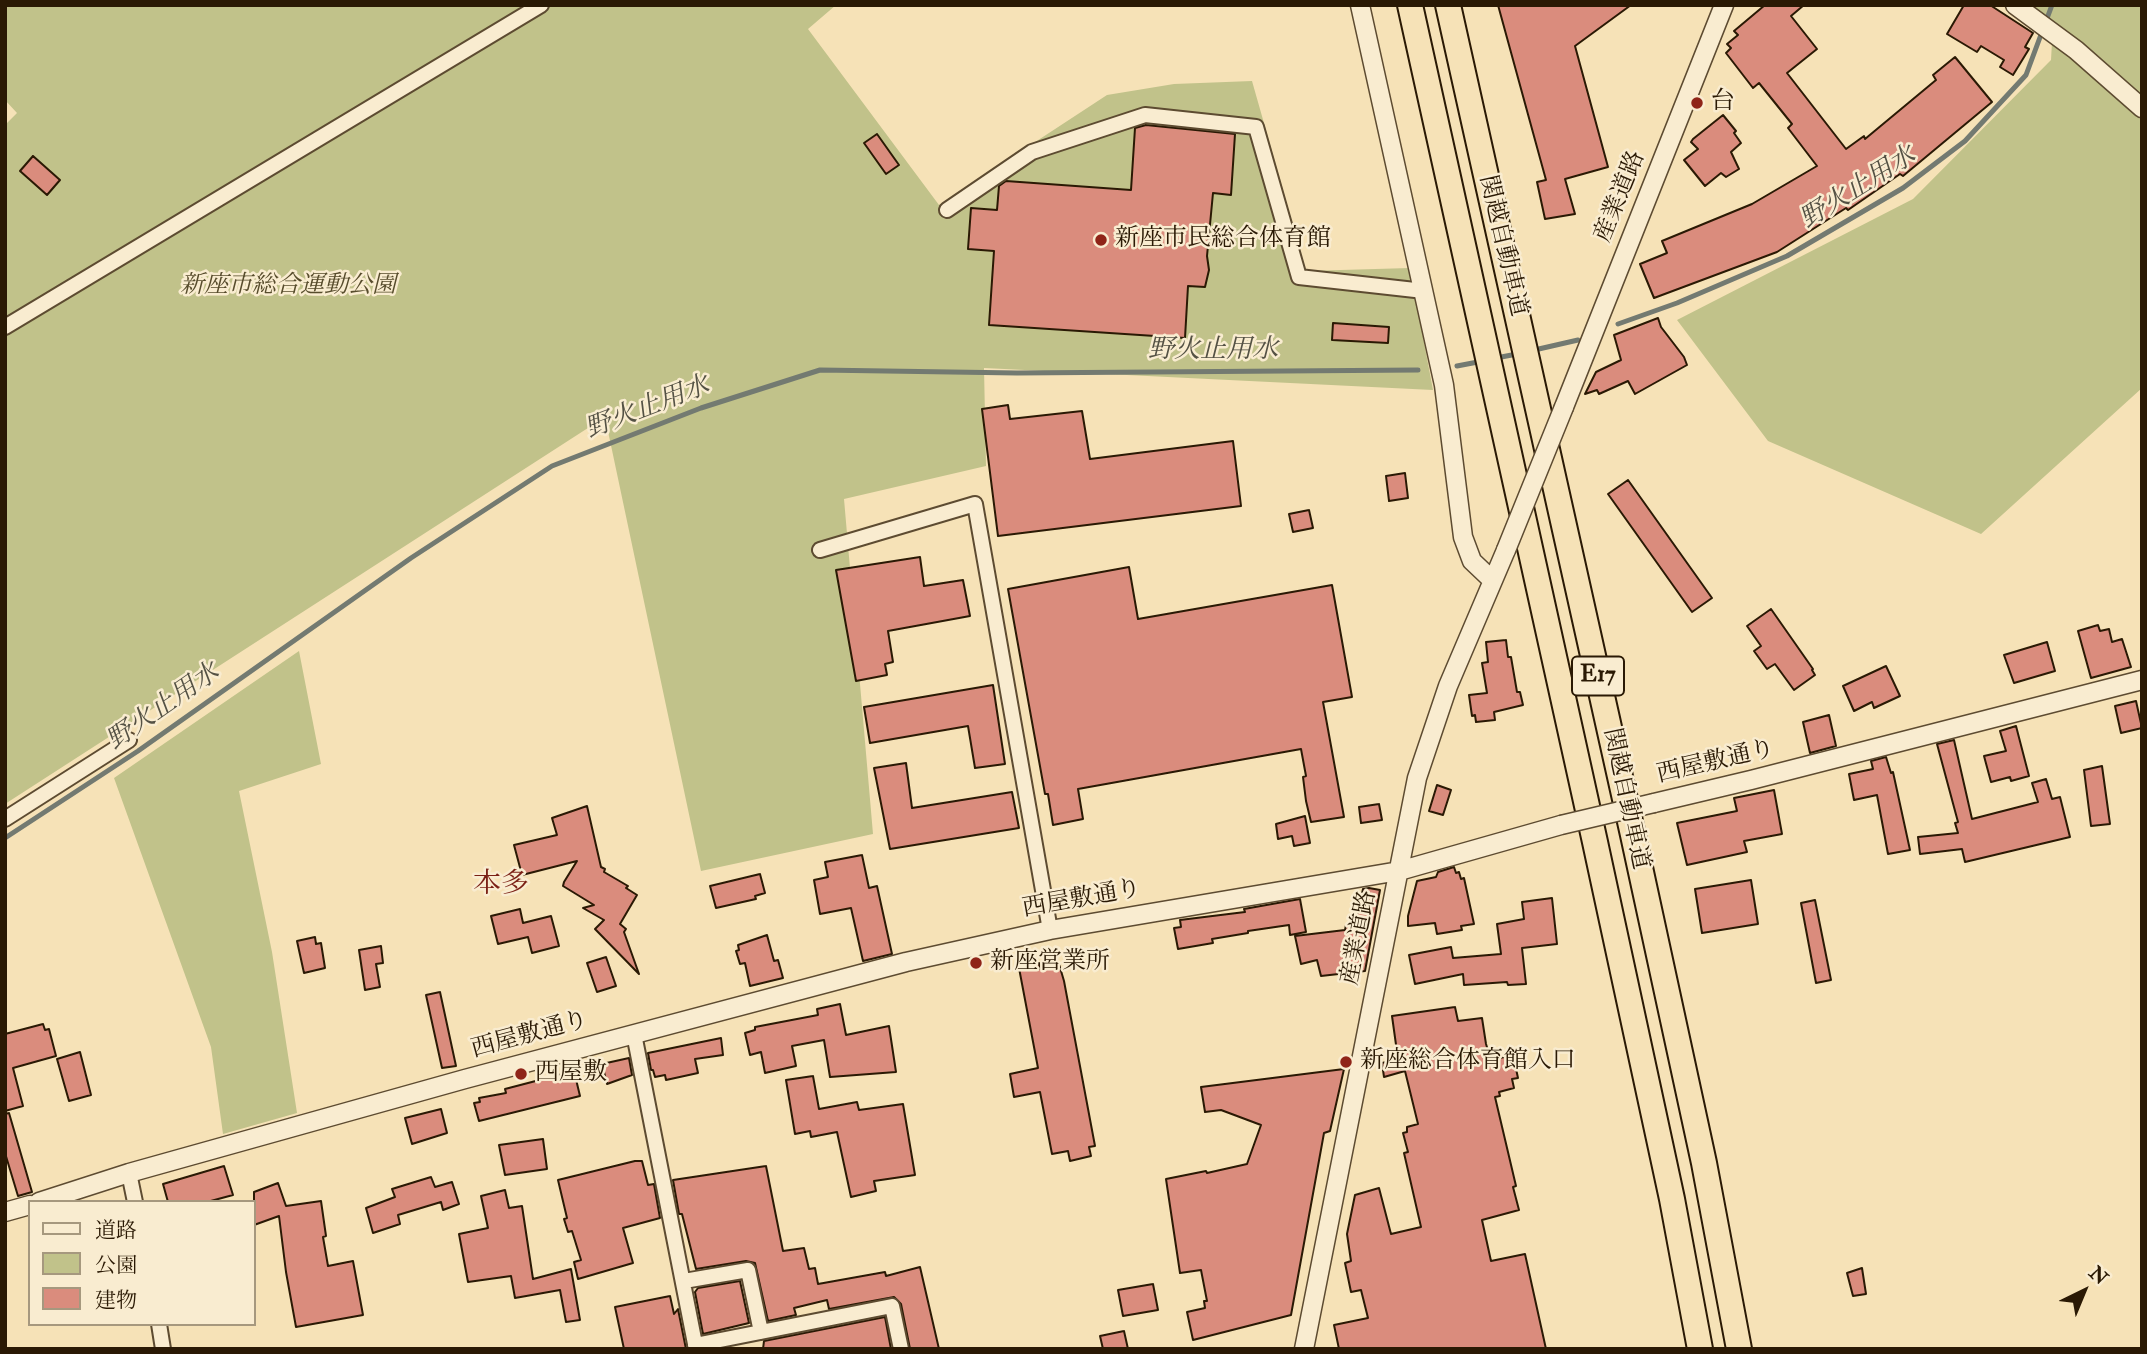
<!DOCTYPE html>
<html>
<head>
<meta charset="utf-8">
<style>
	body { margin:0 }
	#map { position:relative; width:2147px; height:1354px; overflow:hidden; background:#f6e2b7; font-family:"IM FELL Double Pica","Noto Serif JP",serif }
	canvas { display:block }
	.frame { position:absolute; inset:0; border:7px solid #2a1904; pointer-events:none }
	.legend { position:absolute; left:28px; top:1200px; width:228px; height:126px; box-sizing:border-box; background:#f9ecd0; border:2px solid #a6987e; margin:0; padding:9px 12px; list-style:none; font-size:21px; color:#2a1904 }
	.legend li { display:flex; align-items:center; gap:14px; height:35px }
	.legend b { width:35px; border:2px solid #a6987e }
	.north { position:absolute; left:2049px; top:1256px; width:70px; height:70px; -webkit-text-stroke:5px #f9ecd0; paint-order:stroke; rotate:43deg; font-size:19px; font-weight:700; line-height:28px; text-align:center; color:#2a1904 }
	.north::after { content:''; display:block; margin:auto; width:24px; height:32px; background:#2a1904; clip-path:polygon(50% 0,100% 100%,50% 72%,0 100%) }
</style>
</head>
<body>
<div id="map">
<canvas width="2147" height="1354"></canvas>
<div class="frame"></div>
<ul class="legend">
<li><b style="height:9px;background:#f9ecd0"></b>道路</li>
<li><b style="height:19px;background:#c1c28a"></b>公園</li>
<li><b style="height:19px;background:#da8c7d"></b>建物</li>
</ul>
<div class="north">N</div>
</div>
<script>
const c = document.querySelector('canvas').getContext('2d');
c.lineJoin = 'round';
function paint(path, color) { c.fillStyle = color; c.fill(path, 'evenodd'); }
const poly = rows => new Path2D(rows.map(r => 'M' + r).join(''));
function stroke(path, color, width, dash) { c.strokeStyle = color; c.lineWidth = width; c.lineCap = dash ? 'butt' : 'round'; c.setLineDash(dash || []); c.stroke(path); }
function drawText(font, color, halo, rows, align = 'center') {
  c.font = font + ' "IM FELL Double Pica","Noto Serif JP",serif'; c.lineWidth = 5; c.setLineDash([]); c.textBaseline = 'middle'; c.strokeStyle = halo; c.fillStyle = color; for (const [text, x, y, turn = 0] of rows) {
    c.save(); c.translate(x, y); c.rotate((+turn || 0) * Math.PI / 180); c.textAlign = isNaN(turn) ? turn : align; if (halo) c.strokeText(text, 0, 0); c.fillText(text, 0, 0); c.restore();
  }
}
paint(poly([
	[5,5,836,5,808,29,939,205,1107,95,1174,84,1252,81,1306,271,1410,268,1433,390,984,368,986,466,844,499,873,834,701,871,605,417,5,804,5,125,17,113,5,100],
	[2036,5,2142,5,2142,388,1981,534,1768,441,1677,320,1913,199,2051,60,2053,24,2035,8],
	[299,651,321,764,239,791,272,952,297,1113,223,1134,211,1047,114,778]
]), '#c1c28a');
stroke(poly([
	[1618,324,1677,303,1787,256,1903,188,1965,141,2026,75,2052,5],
	[1530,351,1578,340],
	[1496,358,1517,354],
	[1457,366,1483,361],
	[5,838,138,751,411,558,552,466,701,408,820,370,1017,373,1418,370]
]), '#737a71', 5);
const building = poly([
	[1498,5,1631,5,1575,46,1608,167,1565,179,1575,214,1545,219,1537,182,1546,180,1498,5],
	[1765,5,1804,5,1791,16,1817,49,1787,73,1846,149,1864,136,1865,139,1936,80,1933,75,1955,57,1992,102,1903,176,1900,174,1848,210,1846,208,1777,252,1654,298,1640,264,1667,253,1662,241,1752,204,1817,166,1788,128,1792,124,1759,83,1753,88,1726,53,1731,48,1727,44,1738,35,1734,31,1765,5],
	[1964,5,1990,5,2033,33,2025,47,2029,49,2013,75,2000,67,2004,60,1981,46,1977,52,1947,34,1964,5],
	[1723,115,1736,131,1734,133,1741,143,1731,152,1739,169,1726,177,1721,173,1705,186,1684,160,1698,149,1691,142,1693,139,1723,115],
	[1146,125,1235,134,1231,195,1213,193,1207,256,1209,270,1205,287,1188,286,1185,338,989,325,994,251,968,249,971,208,997,210,999,186,1006,181,1131,190,1135,128,1146,125],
	[877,134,899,165,886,174,864,143,877,134],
	[33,156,60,180,47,195,20,171,33,156],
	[1658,318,1661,327,1684,357,1687,365,1635,394,1628,381,1599,394,1597,390,1585,394,1596,372,1621,360,1614,335,1658,318],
	[1333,323,1389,327,1388,343,1332,340,1333,323],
	[1008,405,1010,419,1082,411,1090,459,1233,441,1241,506,998,536,982,409,1008,405],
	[1405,473,1408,498,1389,501,1386,476,1405,473],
	[1628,480,1712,598,1692,612,1608,494,1628,480],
	[1309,510,1313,528,1293,532,1289,514,1309,510],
	[920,557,924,586,963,580,970,616,888,631,893,662,885,664,887,675,856,681,836,570,920,557],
	[1129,567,1138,619,1332,585,1352,697,1323,702,1344,817,1311,822,1306,801,1303,777,1306,776,1301,749,1078,789,1083,819,1053,825,1048,794,1045,794,1008,589,1129,567],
	[1771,609,1813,669,1812,670,1815,675,1794,690,1775,664,1767,669,1754,651,1761,646,1747,626,1771,609],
	[2098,625,2100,631,2109,629,2112,642,2122,639,2131,667,2091,678,2078,631,2098,625],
	[1506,640,1508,657,1511,657,1517,692,1520,692,1523,705,1494,712,1495,720,1476,722,1475,715,1472,716,1469,695,1487,693,1482,663,1488,662,1486,642,1506,640],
	[2047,642,2055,671,2014,683,2004,655,2047,642],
	[1886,666,1900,696,1874,708,1872,702,1854,711,1843,686,1886,666],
	[993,685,1005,764,975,768,968,726,870,743,864,707,993,685],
	[2136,701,2142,728,2121,733,2115,706,2136,701],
	[1829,715,1836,746,1810,753,1803,722,1829,715],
	[2016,726,2029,776,2011,781,2010,777,1991,782,1984,756,2006,751,2000,731,2016,726],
	[1954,740,1972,819,2038,802,2032,783,2046,779,2052,799,2060,797,2070,837,1965,862,1962,849,1920,854,1918,837,1958,833,1955,823,1958,822,1937,744,1954,740],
	[1886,757,1891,773,1893,772,1910,850,1888,854,1877,795,1854,800,1849,774,1873,769,1871,761,1886,757],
	[906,763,912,808,1012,792,1019,828,890,849,874,768,906,763],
	[2102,766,2110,824,2091,826,2084,770,2102,766],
	[1437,785,1451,790,1443,815,1429,811,1437,785],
	[1774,790,1782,834,1744,841,1747,852,1687,865,1677,823,1737,811,1734,798,1774,790],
	[1379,804,1382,820,1361,823,1359,807,1379,804],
	[587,806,601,867,605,869,604,872,628,886,626,888,637,895,620,924,626,929,624,932,639,974,595,929,604,920,583,908,594,905,563,886,564,882,577,861,522,875,514,845,557,835,552,818,587,806],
	[1305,816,1310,843,1294,846,1292,836,1278,839,1276,824,1305,816],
	[862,855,869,888,877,886,892,954,863,961,851,908,820,914,814,880,828,877,825,862,862,855],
	[1454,867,1456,873,1459,872,1461,879,1464,878,1474,924,1461,926,1462,930,1437,934,1435,923,1408,926,1408,916,1417,881,1436,877,1438,872,1454,867],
	[760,874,765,893,755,896,756,899,716,908,710,886,760,874],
	[1751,880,1758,924,1702,933,1695,889,1751,880],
	[1369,888,1380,890,1365,971,1321,976,1317,960,1301,964,1295,936,1345,930,1346,925,1355,924,1363,889,1369,888],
	[1552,898,1557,944,1522,948,1526,984,1508,985,1507,982,1464,985,1463,974,1415,984,1409,955,1451,947,1453,958,1501,954,1497,924,1524,919,1522,902,1552,898],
	[1300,899,1306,932,1290,935,1289,925,1248,931,1248,933,1212,939,1213,943,1178,949,1174,928,1181,927,1180,920,1245,912,1244,909,1300,899],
	[1815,900,1831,980,1816,983,1801,903,1815,900],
	[520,909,523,923,551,916,559,946,532,953,528,937,498,944,491,916,520,909],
	[767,935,774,961,778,960,783,978,750,986,745,963,740,964,736,951,739,950,738,945,767,935],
	[315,937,316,944,321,943,325,968,304,973,297,941,315,937],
	[381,946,383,963,376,964,380,987,365,990,359,950,381,946],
	[606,957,616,986,597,992,587,963,606,957],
	[1039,963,1040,969,1059,964,1064,981,1095,1146,1089,1147,1091,1156,1070,1161,1068,1151,1052,1154,1040,1092,1014,1097,1010,1074,1038,1068,1019,968,1039,963],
	[440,992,456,1066,442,1068,426,995,440,992],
	[840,1004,846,1035,889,1026,896,1072,830,1077,824,1040,792,1046,796,1066,765,1073,761,1052,750,1055,745,1033,755,1030,755,1027,818,1015,817,1009,840,1004],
	[1455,1007,1458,1021,1482,1018,1486,1044,1491,1060,1513,1055,1518,1078,1512,1079,1514,1088,1499,1092,1500,1096,1495,1097,1516,1186,1513,1187,1519,1210,1482,1220,1491,1261,1525,1254,1546,1349,1339,1349,1334,1325,1368,1318,1361,1290,1351,1292,1345,1263,1351,1261,1347,1234,1355,1195,1379,1188,1391,1234,1421,1227,1404,1153,1408,1152,1403,1133,1407,1132,1407,1127,1418,1124,1405,1071,1384,1077,1382,1063,1398,1059,1392,1016,1455,1007],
	[43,1024,45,1030,49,1029,56,1056,13,1068,23,1106,5,1111,5,1034,43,1024],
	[721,1038,723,1055,695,1059,698,1073,666,1080,665,1075,655,1077,653,1070,651,1070,648,1053,721,1038],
	[80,1052,91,1095,69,1101,57,1059,80,1052],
	[629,1058,632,1075,607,1084,602,1064,629,1058],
	[1344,1069,1330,1131,1324,1133,1291,1315,1193,1340,1187,1312,1205,1308,1204,1301,1207,1301,1201,1270,1180,1273,1166,1179,1206,1171,1207,1173,1247,1164,1261,1125,1221,1110,1205,1112,1201,1087,1344,1069],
	[574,1071,580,1096,479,1121,474,1103,480,1102,479,1098,506,1093,505,1089,574,1071],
	[813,1076,819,1109,857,1102,859,1110,903,1104,915,1175,874,1181,876,1191,851,1197,837,1132,811,1137,810,1131,795,1134,786,1080,813,1076],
	[441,1109,447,1133,412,1144,405,1118,441,1109],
	[9,1113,32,1192,18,1196,5,1153,5,1114,9,1113],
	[543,1139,547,1169,505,1175,499,1145,543,1139],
	[635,1161,642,1161,648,1185,654,1184,660,1218,623,1228,633,1263,578,1279,574,1262,581,1260,572,1231,568,1232,564,1219,567,1218,558,1180,635,1161],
	[224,1166,233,1195,207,1202,168,1202,163,1184,224,1166],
	[766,1166,783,1251,804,1248,809,1269,815,1268,818,1284,885,1272,886,1276,920,1267,939,1349,910,1349,901,1304,894,1297,829,1309,827,1300,794,1308,796,1315,768,1321,755,1263,746,1261,696,1269,682,1214,679,1214,673,1180,766,1166],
	[431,1177,435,1187,452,1182,459,1204,443,1210,441,1202,398,1215,400,1224,373,1233,366,1208,395,1197,392,1189,431,1177],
	[278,1183,286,1206,321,1201,326,1236,323,1237,328,1266,353,1261,363,1315,296,1327,286,1272,279,1216,254,1225,254,1192,278,1183],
	[505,1190,509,1208,522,1206,533,1279,571,1269,580,1320,566,1322,560,1290,515,1298,511,1276,468,1282,459,1234,488,1228,481,1196,505,1190],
	[1862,1268,1866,1294,1853,1296,1847,1273,1862,1268],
	[740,1281,749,1323,703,1334,695,1292,698,1288,740,1281],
	[1153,1284,1158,1310,1123,1316,1118,1290,1153,1284],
	[670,1296,674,1314,678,1309,686,1349,624,1349,615,1307,670,1296],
	[885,1317,891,1349,763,1349,764,1341,885,1317],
	[1124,1331,1128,1349,1103,1349,1100,1336,1124,1331]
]);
paint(building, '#da8c7d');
stroke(building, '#2a1904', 2);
const minor = poly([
	[947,210,1032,152,1145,115,1256,127,1299,277,1424,291],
	[5,327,541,5],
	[820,550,975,504,1050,930],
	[5,819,129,740],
	[634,1034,696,1349],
	[129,1173,135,1202],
	[684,1281,748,1270,761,1332],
	[159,1324,163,1349],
	[695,1345,892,1306,901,1349]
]);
const tertiary = poly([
	[1360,5,1444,385,1463,537,1472,561,1492,580],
	[2015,5,2076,50,2142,108],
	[1564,407,1724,5],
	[1654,803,1751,780,2142,680],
	[39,1202,129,1173,465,1079,906,962,1050,930,1399,871,1561,825],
	[5,1212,30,1205],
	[1304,1349,1417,778,1448,686,1506,550]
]);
const motorway = poly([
	[1410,5,1595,842,1672,1199,1700,1349],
	[1448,5,1633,835,1704,1163,1739,1349]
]);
stroke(minor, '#5d4b31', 18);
stroke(tertiary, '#5d4b31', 21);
stroke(motorway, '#2a1904', 28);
stroke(minor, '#f9ecd0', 14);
stroke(tertiary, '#f9ecd0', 18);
stroke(motorway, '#f6e2b7', 24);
const tertiaryBridge = poly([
	[1506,550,1564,407],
	[1561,825,1654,803]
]);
stroke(tertiaryBridge, '#5d4b31', 21, []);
stroke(tertiaryBridge, '#f9ecd0', 18);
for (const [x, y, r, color] of [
	[1697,103,7,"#8f2418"],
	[1101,240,7,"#8f2418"],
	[976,963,7,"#8f2418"],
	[1346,1062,7,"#8f2418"],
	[521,1074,7,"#8f2418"]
]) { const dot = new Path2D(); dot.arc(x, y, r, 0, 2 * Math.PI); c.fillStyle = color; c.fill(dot); stroke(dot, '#f9ecd0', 2.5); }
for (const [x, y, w] of [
	[1598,676,52]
]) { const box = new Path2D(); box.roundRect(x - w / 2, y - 19.5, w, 39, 5); c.fillStyle = '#f9ecd0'; c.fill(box); stroke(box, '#2a1904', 2); }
drawText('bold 23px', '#2a1904', null, [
	["E17",1598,676]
]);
drawText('24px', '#2a1904', '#f9ecd0', [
	["台",1711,103],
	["新座市民総合体育館",1115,240],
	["新座営業所",990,963],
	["新座総合体育館入口",1360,1062],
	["西屋敷",535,1074]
], 'left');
drawText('24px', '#2a1904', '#f9ecd0', [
	["産業道路",1621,197,-68],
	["関越自動車道",1502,246,77],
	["西屋敷通り",1716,763,-13],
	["関越自動車道",1625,799,78],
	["西屋敷通り",1082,900,-10],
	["産業道路",1360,938,-79],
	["西屋敷通り",530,1036,-15]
]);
drawText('italic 24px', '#574c2c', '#f9ecd0', [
	["新座市総合運動公園",288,287]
]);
drawText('italic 26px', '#545144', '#f9ecd0', [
	["野火止用水",1859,189,-32],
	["野火止用水",1213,351],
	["野火止用水",648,409,-21],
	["野火止用水",164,708,-35]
]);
drawText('28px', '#7a1f14', '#f9ecd0', [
	["本多",501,886]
]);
</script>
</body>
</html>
